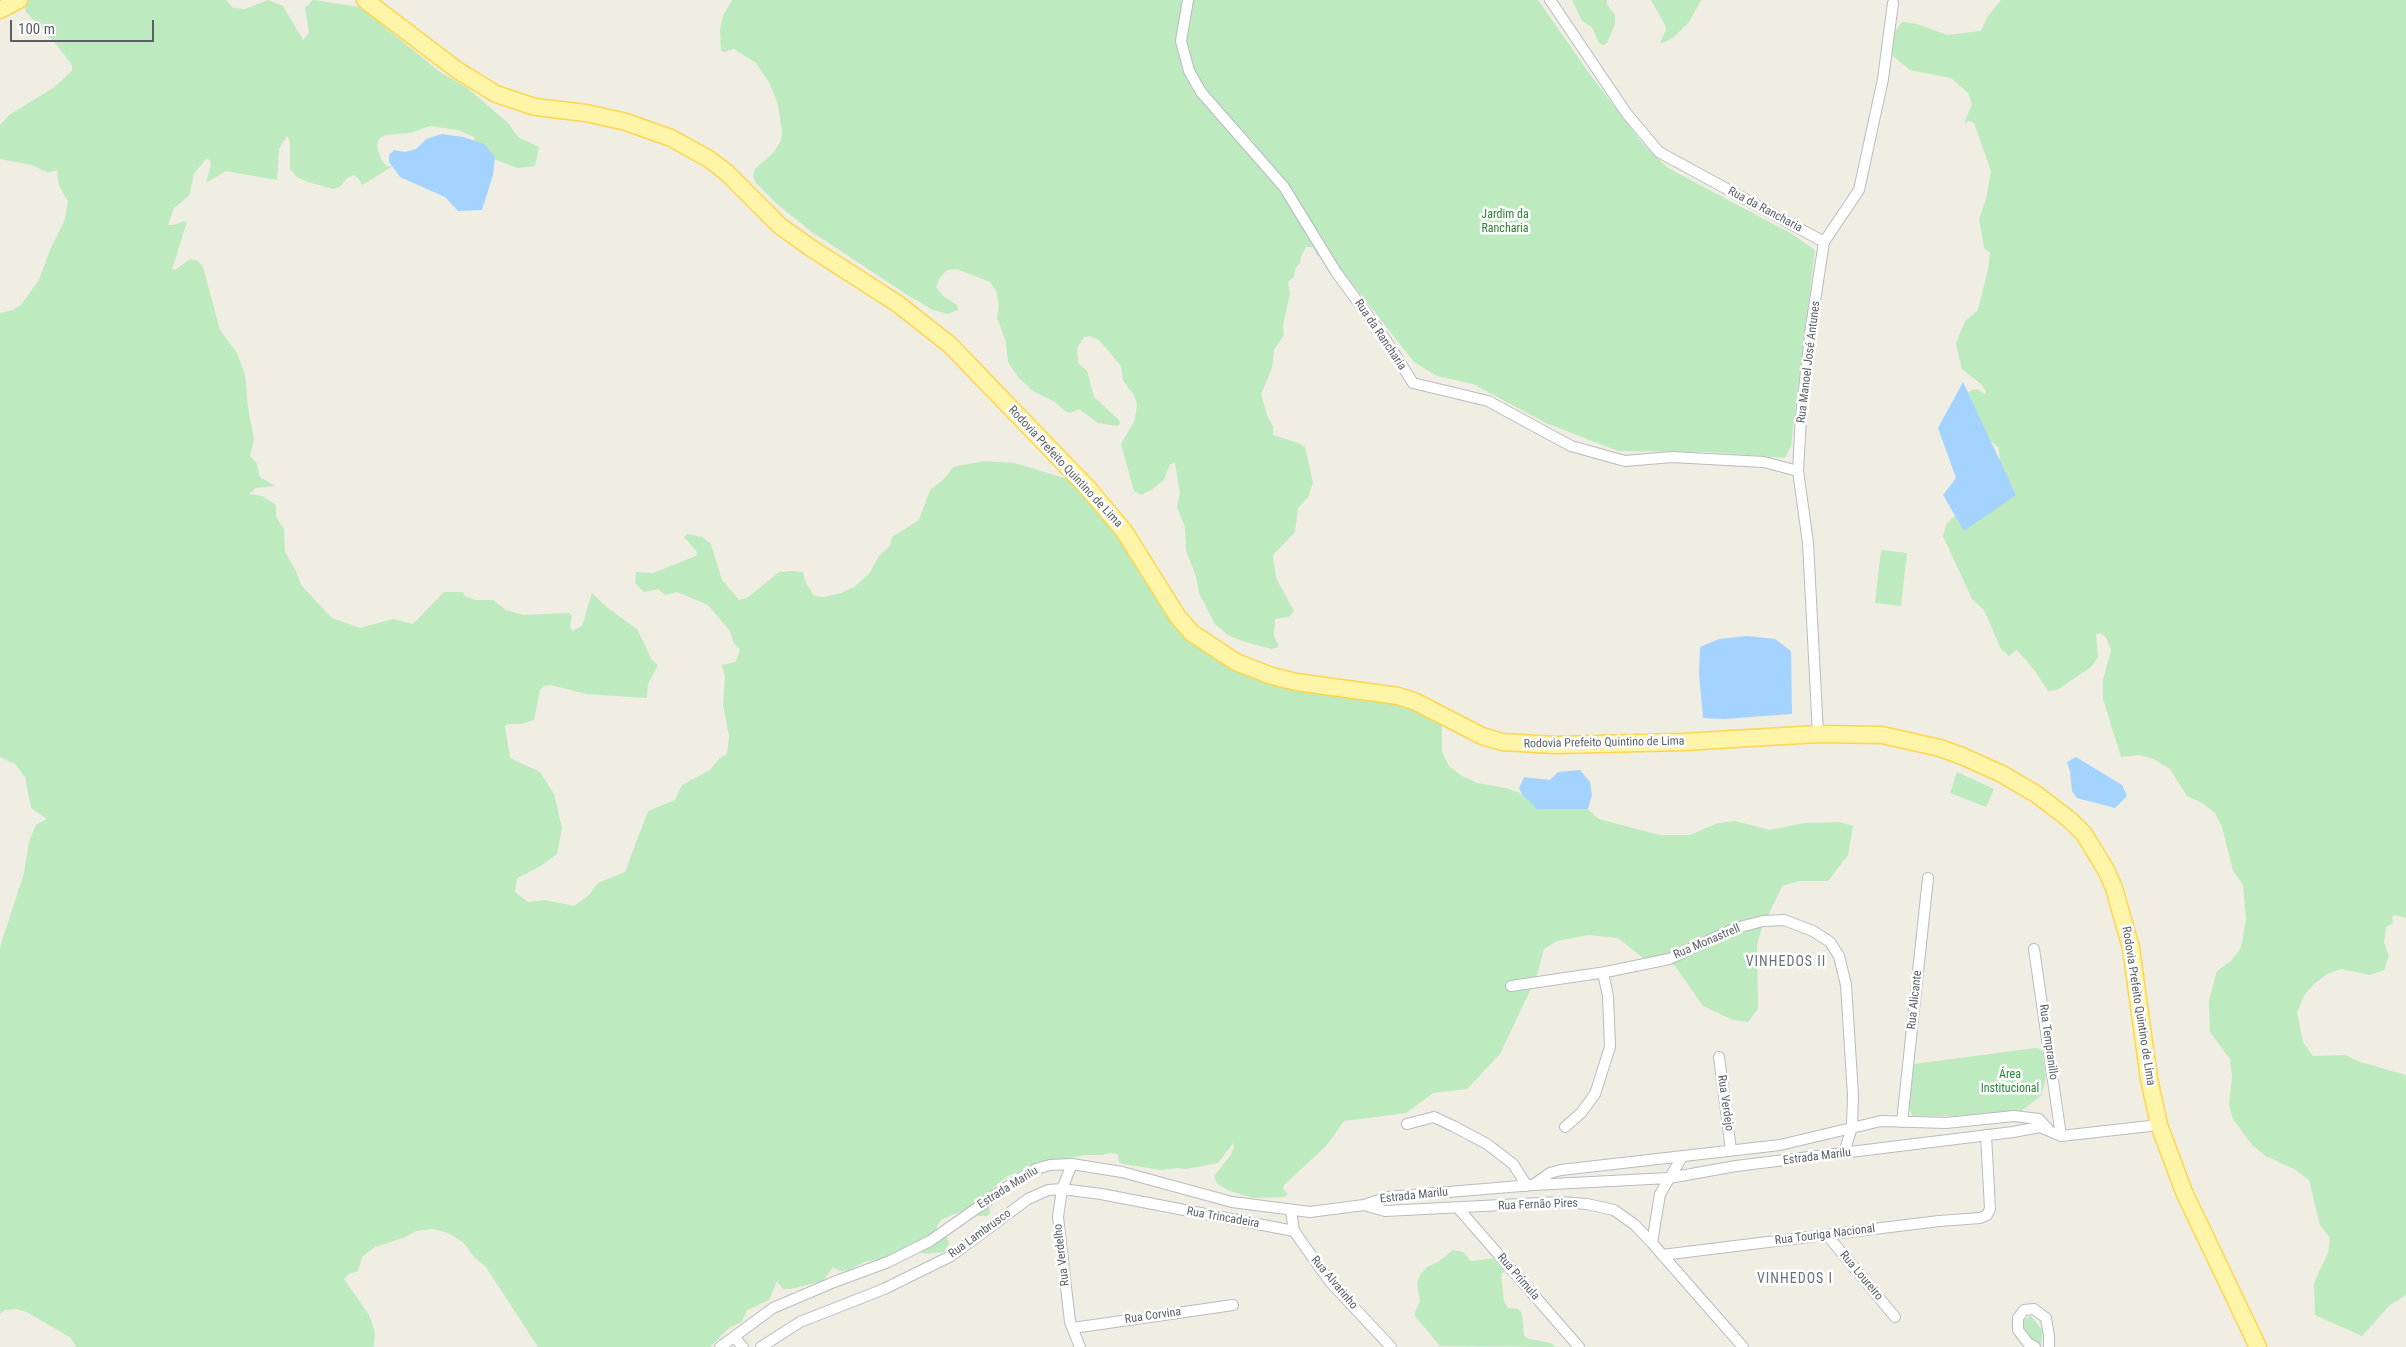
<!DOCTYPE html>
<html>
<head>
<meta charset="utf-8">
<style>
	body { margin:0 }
	#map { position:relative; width:2406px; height:1347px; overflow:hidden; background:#f0ede3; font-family:"Roboto Condensed",sans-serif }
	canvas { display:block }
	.scale { position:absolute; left:10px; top:20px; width:144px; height:22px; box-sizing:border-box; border:2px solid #5b5f65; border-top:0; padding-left:6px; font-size:15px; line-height:18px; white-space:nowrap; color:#5b5f65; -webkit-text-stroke:4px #fff; paint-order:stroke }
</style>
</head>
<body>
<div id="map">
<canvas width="2406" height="1347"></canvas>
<div class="scale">100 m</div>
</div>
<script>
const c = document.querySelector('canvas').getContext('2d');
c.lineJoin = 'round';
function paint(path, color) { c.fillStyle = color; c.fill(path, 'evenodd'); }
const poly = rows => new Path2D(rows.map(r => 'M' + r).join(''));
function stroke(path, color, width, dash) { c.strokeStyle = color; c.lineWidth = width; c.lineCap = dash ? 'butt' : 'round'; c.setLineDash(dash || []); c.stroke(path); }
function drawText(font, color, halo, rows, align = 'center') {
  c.font = font + ' "Roboto Condensed",sans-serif'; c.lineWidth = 5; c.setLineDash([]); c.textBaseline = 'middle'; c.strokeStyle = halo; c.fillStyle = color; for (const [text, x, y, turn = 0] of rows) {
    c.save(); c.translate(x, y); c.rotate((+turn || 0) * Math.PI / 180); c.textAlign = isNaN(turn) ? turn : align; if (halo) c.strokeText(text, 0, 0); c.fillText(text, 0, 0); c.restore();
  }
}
paint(poly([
	[24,0,226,0,233,8,245,9,268,0,283,6,303,40,309,33,305,8,313,0,360,7,440,72,466,87,507,122,518,137,539,147,535,166,518,168,488,157,475,147,474,137,458,130,430,126,410,133,385,135,379,139,377,146,381,159,386,166,393,166,362,185,358,178,354,175,347,178,340,187,333,189,308,182,297,177,290,169,290,141,287,136,279,149,277,180,226,171,206,183,211,165,210,160,206,159,194,174,189,196,174,208,168,225,174,225,184,221,187,222,172,269,175,270,190,259,198,261,203,267,220,330,237,353,245,375,248,408,254,439,250,456,256,462,260,477,275,486,256,488,249,494,262,496,276,505,276,517,284,529,285,552,296,571,301,585,332,618,360,628,393,619,413,624,444,592,463,592,465,596,475,600,493,600,506,610,523,615,569,613,572,616,570,626,572,631,582,626,592,593,609,609,637,629,652,660,658,665,648,684,647,698,587,694,550,685,544,686,540,690,534,720,521,724,508,724,505,726,510,758,540,772,554,794,562,828,557,854,539,867,517,878,515,892,528,902,545,900,574,906,588,896,598,883,625,872,648,811,675,800,682,785,710,770,720,758,727,754,729,736,723,705,725,676,722,665,736,662,740,650,734,643,730,631,708,605,677,592,665,595,658,589,644,592,635,583,636,572,653,573,696,556,697,552,684,537,687,534,702,537,711,544,722,580,739,600,747,598,779,572,792,571,803,572,805,581,814,596,824,597,841,593,854,587,869,574,879,556,890,546,892,537,919,520,930,490,943,480,953,467,984,461,1014,463,1068,479,1122,531,1173,615,1227,657,1395,699,1442,721,1442,752,1449,766,1462,776,1477,783,1506,788,1537,799,1586,808,1599,819,1659,835,1690,835,1718,823,1735,821,1770,830,1804,823,1839,822,1853,826,1848,855,1828,881,1799,881,1782,886,1761,931,1757,946,1758,1009,1748,1022,1733,1020,1703,1006,1675,966,1660,959,1643,958,1618,938,1588,935,1557,941,1544,949,1536,978,1500,1054,1467,1089,1433,1093,1406,1113,1344,1121,1326,1146,1284,1185,1283,1189,1288,1194,1284,1197,1253,1198,1230,1191,1217,1184,1214,1176,1231,1155,1234,1147,1233,1143,1218,1163,1186,1169,1177,1168,1162,1170,1122,1164,1119,1162,1118,1154,1111,1153,1102,1155,1084,1155,1031,1166,1006,1177,993,1188,988,1198,990,1213,988,1216,980,1216,959,1212,941,1220,937,1226,936,1233,946,1235,949,1243,947,1249,943,1252,926,1254,908,1250,886,1258,864,1262,847,1271,840,1271,833,1267,823,1281,790,1289,783,1289,777,1281,769,1300,747,1310,742,1322,730,1327,710,1347,538,1347,486,1267,474,1257,464,1243,448,1233,433,1229,416,1231,403,1238,375,1247,362,1257,358,1271,349,1274,344,1279,369,1315,375,1332,374,1347,76,1347,71,1338,27,1312,16,1309,5,1310,0,1314,0,947,24,873,29,841,36,825,47,819,31,808,25,777,15,764,0,757,0,313,13,310,21,305,39,280,50,250,64,222,68,201,59,186,57,170,48,173,32,165,0,159,0,125,9,115,53,88,72,71,72,65,56,44,26,12],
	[732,0,1538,0,1589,73,1642,143,1668,168,1792,234,1815,250,1791,446,1785,458,1709,452,1618,451,1546,423,1473,384,1437,376,1414,362,1331,257,1317,256,1313,247,1306,247,1301,256,1300,263,1295,269,1294,277,1288,282,1290,294,1283,325,1284,335,1274,350,1272,368,1261,394,1268,418,1273,426,1273,435,1298,443,1305,447,1313,483,1308,497,1298,508,1295,532,1273,555,1276,578,1294,611,1289,617,1275,619,1274,636,1279,647,1271,649,1242,641,1228,635,1215,624,1199,593,1196,576,1186,551,1185,527,1177,508,1180,493,1175,463,1170,464,1164,480,1151,490,1141,495,1134,491,1121,444,1135,420,1137,404,1134,395,1123,380,1121,366,1099,340,1090,336,1084,337,1077,348,1078,363,1087,371,1094,397,1119,420,1120,424,1117,426,1098,423,1079,409,1070,413,1065,411,1055,402,1033,391,1018,377,1008,362,1006,342,997,318,999,307,997,293,990,282,957,269,947,270,940,277,936,287,943,296,957,305,958,310,948,314,933,310,909,296,812,232,777,204,756,183,753,176,755,169,774,152,781,141,782,132,778,104,770,84,756,63,734,49,724,52,721,51,720,29,723,16],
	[1572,0,1607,0,1606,3,1615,15,1615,24,1607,43,1603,45,1599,43,1592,27,1582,21],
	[1651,0,1701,0,1689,22,1674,37,1663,43,1660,42,1666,30,1665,25],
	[2001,0,2406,0,2406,918,2395,915,2392,917,2393,923,2386,927,2384,942,2389,956,2384,970,2370,975,2341,969,2327,974,2314,984,2304,996,2297,1012,2303,1042,2313,1056,2345,1055,2360,1062,2406,1075,2406,1295,2390,1305,2362,1336,2315,1315,2314,1283,2328,1253,2330,1238,2320,1225,2309,1180,2296,1170,2266,1156,2253,1146,2233,1119,2229,1105,2232,1076,2230,1059,2210,1032,2209,1001,2217,971,2231,961,2241,948,2246,919,2243,885,2233,871,2222,827,2215,813,2202,803,2187,796,2170,769,2154,759,2139,755,2121,757,2103,699,2103,680,2111,650,2106,637,2100,633,2096,634,2098,657,2091,667,2057,690,2048,691,2035,671,2019,652,2016,650,2009,656,2001,649,1984,610,1972,599,1943,536,1946,525,1963,507,2001,483,1999,448,1986,437,1964,396,1972,390,1977,389,1985,394,1986,391,1981,384,1962,369,1956,344,1965,321,1978,310,1988,270,1990,253,1984,248,1979,219,1986,200,1991,171,1974,123,1970,121,1964,123,1972,104,1968,93,1951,78,1910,70,1893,56,1891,49,1892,35,1902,22,1917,24,1947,35,1981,31,1988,16],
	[1881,550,1907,553,1901,606,1875,603],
	[1957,772,1994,789,1986,807,1950,793],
	[2035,1048,2042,1049,2046,1079,2041,1096,2021,1111,1960,1116,1912,1116,1909,1107,1914,1064],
	[1453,1250,1463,1252,1471,1261,1498,1258,1508,1268,1501,1274,1504,1301,1508,1308,1518,1309,1522,1313,1524,1336,1529,1339,1551,1343,1555,1347,1440,1346,1414,1315,1420,1301,1417,1283,1420,1275,1427,1267,1438,1262],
	[2031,1316,2043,1331,2041,1345,2031,1341,2023,1331,2022,1321]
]), '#bdeabf');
paint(poly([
	[442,134,463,137,484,144,495,157,493,175,482,210,458,211,445,197,400,177,389,162,389,155,394,150,405,152,416,149,426,139],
	[1963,382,2016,495,1964,531,1943,495,1956,478,1938,428],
	[1747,636,1775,639,1791,651,1792,714,1724,719,1703,718,1699,674,1700,647,1719,639],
	[2076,757,2122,785,2127,796,2115,808,2077,798,2072,791,2070,772,2067,762],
	[1580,770,1590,782,1592,795,1588,809,1537,809,1522,794,1519,788,1524,777,1550,780,1558,772]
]), '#a4d3ff');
const minor = poly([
	[1188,0,1181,41,1189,71,1201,92,1284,187,1336,272,1385,339,1413,383,1488,401,1571,446,1625,461,1672,457,1764,462,1798,471],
	[1550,0,1627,114,1659,152,1824,242],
	[1818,734,1808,543,1798,471,1801,417,1811,327,1824,242,1859,190,1883,79,1893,3],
	[2034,949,2061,1136],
	[1511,986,1606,972,1669,959,1736,928,1763,921,1784,920,1813,931,1830,942,1839,956,1846,985,1853,1095,1852,1127,1844,1153],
	[1719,1057,1731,1150],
	[1902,1122,1928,878],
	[1407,1124,1434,1117,1453,1126,1487,1144,1513,1164,1527,1186],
	[1565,1127,1581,1113,1595,1094,1610,1047,1608,996,1603,973],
	[1072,1164,1062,1189,1058,1217,1070,1322,1080,1347],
	[1533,1185,1550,1173,1561,1170,1780,1145,1881,1121,1946,1123,2014,1116,2039,1119,2048,1129],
	[1364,1205,1385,1211,1560,1202,1587,1204,1614,1210,1635,1225,1652,1243,1743,1347],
	[1458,1208,1579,1347],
	[1291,1211,1294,1231,1306,1248,1331,1283,1391,1347],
	[1827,1235,1895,1317],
	[1652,1243,1660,1194,1682,1157],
	[1662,1255,1939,1221,1980,1218,1987,1215,1990,1209,1986,1135],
	[1073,1328,1233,1305],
	[734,1337,743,1347],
	[720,1347,773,1308,834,1282,888,1262,930,1241,1014,1182,1036,1169,1050,1165,1072,1164,1122,1172,1232,1202,1310,1212,1364,1205,1388,1197,1533,1185,1669,1178,1736,1166,2013,1132,2040,1127,2061,1136,2159,1125],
	[761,1347,800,1322,884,1289,951,1256,1028,1199,1048,1190,1062,1189,1101,1194,1294,1231],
	[2035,1347,2028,1343,2018,1330,2018,1318,2024,1310,2034,1309,2046,1318,2049,1336,2049,1347]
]);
const primary = poly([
	[365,0,457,70,496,94,535,107,586,113,626,122,671,138,709,159,727,173,780,226,811,248,898,304,950,345,1087,487,1124,531,1178,617,1192,633,1236,662,1272,676,1296,682,1398,696,1414,701,1482,736,1502,742,1556,745,1683,742,1818,734,1882,735,1940,748,1962,756,2002,774,2036,794,2070,820,2084,834,2106,870,2114,888,2131,948,2149,1079,2159,1125,2184,1192,2258,1347],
	[0,10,19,0]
]);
stroke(minor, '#b8bbc1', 12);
stroke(primary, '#ffd54d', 19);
stroke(minor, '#fff', 10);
stroke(primary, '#fff5a9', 16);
drawText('12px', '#5b5f65', '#fff', [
	["Rua da Rancharia",1765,210,28],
	["Rua da Rancharia",1380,335,56],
	["Rua Manoel José Antunes",1809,362,-83],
	["Rodovia Prefeito Quintino de Lima",1065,467,47],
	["Rodovia Prefeito Quintino de Lima",1604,743,-1],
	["Rua Monastrell",1707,942,-23],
	["Rua Alicante",1915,1000,-84],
	["Rodovia Prefeito Quintino de Lima",2138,1006,81],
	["Rua Tempranillo",2048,1042,82],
	["Rua Verdejo",1725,1103,82],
	["Estrada Marilu",1817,1157,-7],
	["Estrada Marilu",1008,1188,-32],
	["Estrada Marilu",1414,1196,-6],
	["Rua Fernão Pires",1538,1205,-2],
	["Rua Trincadeira",1223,1218,10],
	["Rua Lambrusco",980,1234,-36],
	["Rua Touriga Nacional",1825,1235,-7],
	["Rua Verdelho",1062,1255,-97],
	["Rua Loureiro",1861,1276,50],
	["Rua Prímula",1518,1277,49],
	["Rua Alvarinho",1334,1283,50],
	["Rua Corvina",1153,1316,-8]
]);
drawText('12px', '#2b8433', '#fff', [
	["Jardim da",1505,215],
	["Rancharia",1505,229],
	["Área",2010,1075],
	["Institucional",2010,1089]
]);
c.letterSpacing = '1px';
drawText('14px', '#6c7178', '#fff', [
	["VINHEDOS II",1786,962],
	["VINHEDOS I",1795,1279]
]);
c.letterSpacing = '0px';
</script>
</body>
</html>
